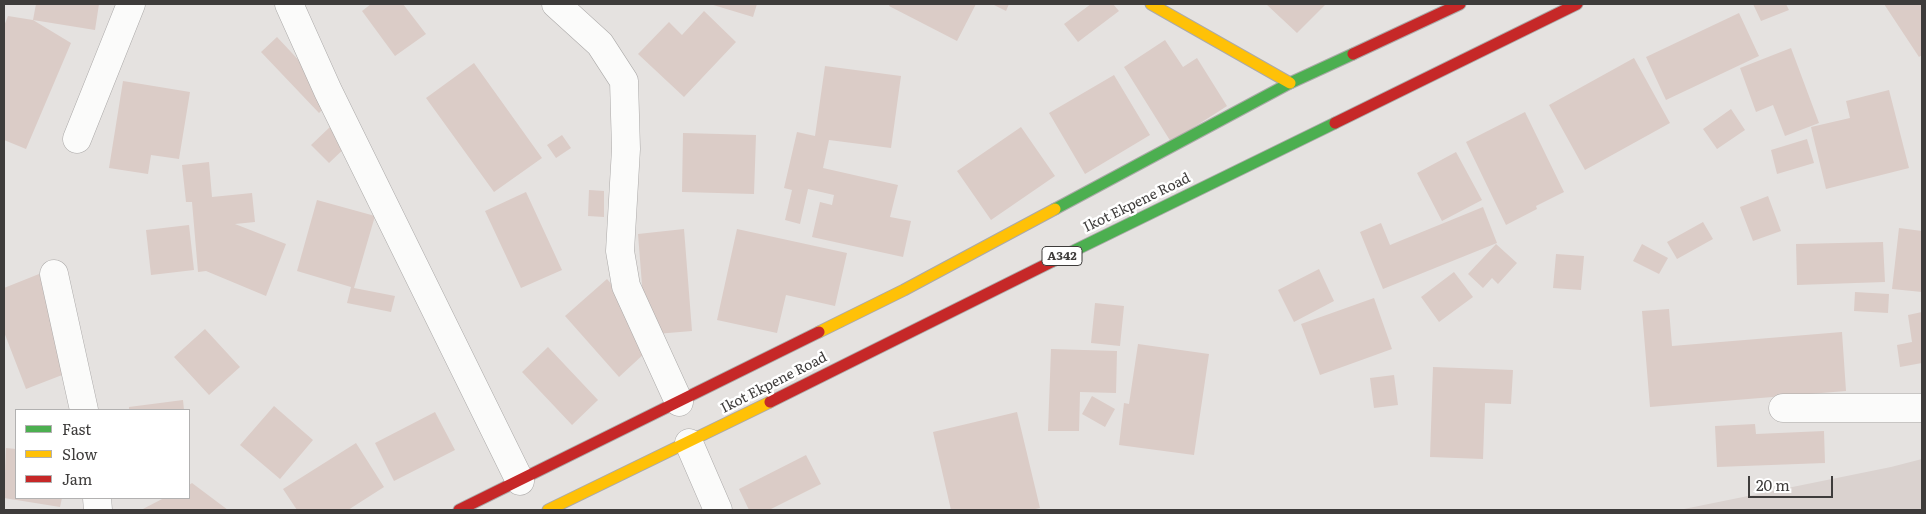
<!DOCTYPE html>
<html>
<head>
<meta charset="utf-8">
<style>
	body { margin:0 }
	#map { position:relative; width:1926px; height:514px; overflow:hidden; background:#e5e2e0; font-family:Literata,serif }
	canvas { display:block }
	.frame { position:absolute; inset:0; border:5px solid #3e3c3b; pointer-events:none }
	.legend { position:absolute; left:15px; top:409px; width:175px; height:90px; box-sizing:border-box; background:#fff; border:1px solid #b2b1b1; margin:0; padding:6px 9px; list-style:none; font-size:15px; color:#3e3c3b }
	.legend li { display:flex; align-items:center; gap:10px; height:25px }
	.legend b { width:25px; border:1px solid #b2b1b1 }
	.scale { position:absolute; left:1748px; top:476px; width:85px; height:22px; box-sizing:border-box; border:2px solid #3e3c3b; border-top:0; padding-left:6px; font-size:15px; line-height:18px; white-space:nowrap; color:#3e3c3b; -webkit-text-stroke:4px #fff; paint-order:stroke }
</style>
</head>
<body>
<div id="map">
<canvas width="1926" height="514"></canvas>
<div class="frame"></div>
<ul class="legend">
<li><b style="height:6px;background:#4caf50"></b>Fast</li>
<li><b style="height:6px;background:#ffc107"></b>Slow</li>
<li><b style="height:6px;background:#c62828"></b>Jam</li>
</ul>
<div class="scale">20 m</div>
</div>
<script>
const c = document.querySelector('canvas').getContext('2d');
c.lineJoin = 'round';
function paint(path, color) { c.fillStyle = color; c.fill(path, 'evenodd'); }
const poly = rows => new Path2D(rows.map(r => 'M' + r).join(''));
function stroke(path, color, width, dash) { c.strokeStyle = color; c.lineWidth = width; c.lineCap = dash ? 'butt' : 'round'; c.setLineDash(dash || []); c.stroke(path); }
function drawText(font, color, halo, rows, align = 'center') {
  c.font = font + ' Literata,serif'; c.lineWidth = 5; c.setLineDash([]); c.textBaseline = 'middle'; c.strokeStyle = halo; c.fillStyle = color; for (const [text, x, y, turn = 0] of rows) {
    c.save(); c.translate(x, y); c.rotate((+turn || 0) * Math.PI / 180); c.textAlign = isNaN(turn) ? turn : align; if (halo) c.strokeText(text, 0, 0); c.fillText(text, 0, 0); c.restore();
  }
}
paint(poly([
	[1922,459,1922,510,1679,510,1891,467]
]), '#dad2cf');
paint(poly([
	[36,4,99,4,95,30,33,20],
	[371,4,403,4,426,34,395,56,362,11],
	[710,4,757,4,753,17],
	[890,4,976,4,957,41,889,6],
	[992,4,1009,4,1006,11],
	[1091,4,1113,4,1119,11,1078,42,1064,24],
	[1266,4,1326,4,1297,33],
	[1753,4,1786,4,1789,10,1761,21],
	[1884,4,1922,4,1922,55,1919,57],
	[704,11,736,42,684,97,638,54,669,22,682,35],
	[1739,13,1759,56,1666,100,1646,57],
	[8,16,33,20,71,43,26,149,4,140,4,26],
	[277,37,334,98,319,113,261,52],
	[1165,40,1183,67,1197,58,1227,106,1171,142,1124,67],
	[1791,48,1819,123,1785,136,1773,105,1756,112,1740,68],
	[1634,58,1670,123,1585,170,1549,105],
	[474,63,542,158,494,192,426,98],
	[825,66,901,76,891,148,829,140,823,168,898,185,890,217,911,221,903,257,812,237,820,202,832,205,834,195,808,189,800,224,785,220,792,190,784,188,797,132,815,136],
	[1114,75,1150,135,1085,174,1049,113],
	[123,81,190,92,179,159,151,155,148,174,109,168],
	[1889,90,1909,168,1826,189,1811,127,1850,118,1846,101],
	[1731,109,1745,130,1717,149,1703,129],
	[1525,112,1564,192,1536,206,1537,209,1506,225,1466,142],
	[331,126,349,144,329,163,311,145],
	[1021,127,1055,176,991,220,957,171],
	[683,133,756,135,754,194,682,192],
	[562,135,571,148,556,158,547,145],
	[1807,139,1814,163,1777,174,1771,150],
	[1456,152,1482,200,1442,221,1417,173],
	[209,162,212,197,252,193,255,222,235,224,286,244,266,296,206,271,198,272,192,202,186,202,182,165],
	[589,190,604,191,604,217,588,216],
	[526,192,562,270,521,288,485,211],
	[1768,196,1781,231,1753,241,1740,207],
	[317,200,375,216,354,288,395,296,391,312,347,303,351,287,297,271],
	[1483,207,1497,243,1383,289,1360,232,1381,223,1390,245],
	[1703,222,1713,239,1677,259,1667,242],
	[189,225,194,270,151,275,146,230],
	[1899,228,1922,231,1922,292,1892,289],
	[684,229,692,331,656,334,660,339,619,377,565,316,607,279,645,323,638,234],
	[737,229,847,253,835,306,786,295,777,333,717,320],
	[1883,242,1885,282,1797,285,1796,244],
	[1496,244,1517,263,1498,284,1492,278,1483,288,1468,274],
	[1642,244,1668,258,1659,274,1633,261],
	[1556,254,1584,256,1581,290,1553,288],
	[1319,269,1334,301,1294,322,1278,290],
	[1454,272,1473,297,1439,322,1421,297],
	[39,274,75,370,26,389,4,332,4,288],
	[1855,292,1889,294,1888,313,1854,311],
	[1374,298,1392,349,1320,375,1301,324],
	[1095,303,1124,306,1120,346,1091,343],
	[1669,309,1672,346,1842,332,1846,391,1650,407,1642,311],
	[1922,312,1922,363,1900,367,1897,345,1912,342,1908,315],
	[205,329,240,367,209,395,174,357],
	[1138,344,1209,354,1194,455,1119,445,1124,403,1129,404],
	[548,347,598,400,572,425,522,372],
	[1051,349,1117,351,1116,393,1080,392,1079,431,1048,431],
	[1433,367,1513,370,1511,404,1485,403,1483,459,1430,457],
	[1394,375,1398,405,1374,408,1370,378],
	[1092,396,1115,409,1105,427,1082,414],
	[183,400,184,410,129,410,129,407],
	[274,406,313,440,280,479,240,445],
	[435,412,455,450,394,481,375,443],
	[1017,412,1040,508,1031,510,951,510,933,432],
	[1755,424,1756,434,1824,431,1825,463,1717,467,1715,426],
	[356,443,384,487,348,510,297,510,283,489],
	[6,448,16,449,16,498,62,498,60,507,4,498],
	[806,455,821,484,769,510,749,510,739,489],
	[192,483,228,510,141,510,164,498,189,498,189,485]
]), '#dbccc7');
const street = poly([
	[289,4,328,91,520,481],
	[556,4,600,44,624,81,626,149,620,251,626,286,679,402],
	[77,139,131,4],
	[54,274,84,410],
	[1783,408,1922,408],
	[689,443,718,510],
	[97,498,98,510]
]);
const fast = poly([
	[1055,209,1290,83,1353,54],
	[1053,261,1335,123]
]);
const slow = poly([
	[1151,4,1290,83],
	[819,332,904,290,1055,209],
	[548,510,770,402]
]);
const jam = poly([
	[1353,54,1460,4],
	[1335,123,1577,4],
	[770,402,1053,261],
	[459,510,819,332]
]);
stroke(street, '#aba9a8', 29);
stroke(fast, '#aba9a8', 13);
stroke(slow, '#aba9a8', 13);
stroke(jam, '#aba9a8', 13);
stroke(street, '#fbfbfa', 28);
stroke(fast, '#4caf50', 11);
stroke(slow, '#ffc107', 11);
stroke(jam, '#c62828', 11);
for (const [x, y, w] of [
	[1062,256,40]
]) { const box = new Path2D(); box.roundRect(x - w / 2, y - 9.5, w, 19, 4); c.fillStyle = '#fff'; c.fill(box); stroke(box, '#3e3c3b', 1); }
drawText('bold 12px', '#3e3c3b', null, [
	["A342",1062,256]
]);
drawText('14px', '#3e3c3b', '#fff', [
	["Ikot Ekpene Road",1137,203,-26],
	["Ikot Ekpene Road",774,383,-27]
]);
</script>
</body>
</html>
